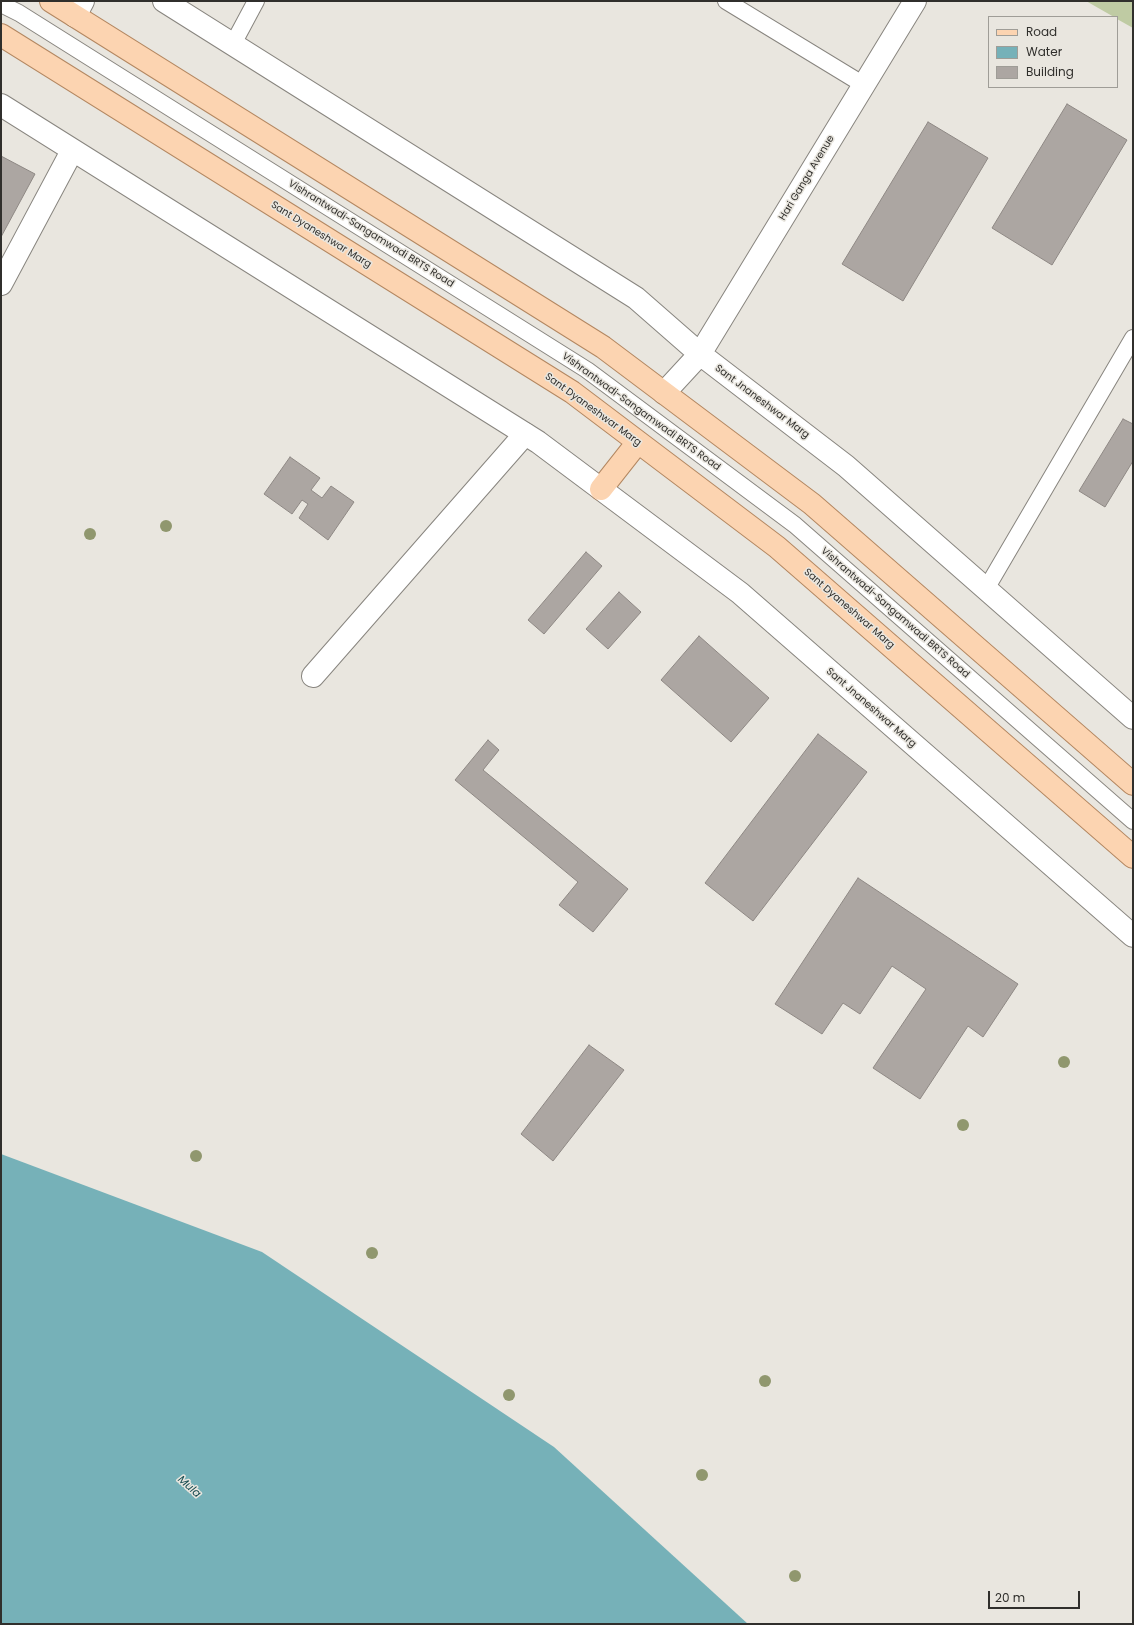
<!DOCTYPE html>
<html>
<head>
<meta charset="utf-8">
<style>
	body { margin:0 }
	#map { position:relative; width:1134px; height:1625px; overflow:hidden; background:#e9e6df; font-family:Poppins,sans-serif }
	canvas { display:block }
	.frame { position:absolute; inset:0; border:2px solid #302f2c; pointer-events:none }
	.legend { position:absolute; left:988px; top:16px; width:130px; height:72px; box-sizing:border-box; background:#e9e6df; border:1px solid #9f9d97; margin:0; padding:5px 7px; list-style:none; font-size:12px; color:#302f2c }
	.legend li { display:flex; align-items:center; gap:8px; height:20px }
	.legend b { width:20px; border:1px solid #9f9d97 }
	.scale { position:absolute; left:988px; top:1591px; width:92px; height:18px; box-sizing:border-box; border:2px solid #302f2c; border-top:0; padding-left:5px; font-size:12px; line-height:14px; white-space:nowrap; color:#302f2c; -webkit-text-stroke:3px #e9e6df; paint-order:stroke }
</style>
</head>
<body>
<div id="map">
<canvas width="1134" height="1625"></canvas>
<div class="frame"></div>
<ul class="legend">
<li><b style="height:5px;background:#fcd4b1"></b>Road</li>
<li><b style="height:11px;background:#76b1b8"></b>Water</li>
<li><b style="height:11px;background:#aca6a2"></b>Building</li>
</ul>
<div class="scale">20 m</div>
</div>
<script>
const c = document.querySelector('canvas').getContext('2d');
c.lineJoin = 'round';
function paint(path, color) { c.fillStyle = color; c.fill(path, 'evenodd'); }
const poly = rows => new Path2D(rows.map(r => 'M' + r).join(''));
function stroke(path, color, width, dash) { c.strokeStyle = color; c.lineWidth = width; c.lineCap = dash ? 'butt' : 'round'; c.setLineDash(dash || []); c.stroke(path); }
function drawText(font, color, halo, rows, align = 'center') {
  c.font = font + ' Poppins,sans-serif'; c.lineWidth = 3; c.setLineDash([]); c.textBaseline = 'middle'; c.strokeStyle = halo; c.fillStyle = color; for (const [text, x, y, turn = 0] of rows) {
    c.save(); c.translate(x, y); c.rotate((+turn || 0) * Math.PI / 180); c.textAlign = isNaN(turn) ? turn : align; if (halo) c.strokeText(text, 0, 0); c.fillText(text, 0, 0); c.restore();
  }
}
paint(poly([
	[1086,1,1133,1,1133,28,1117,19,1117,17,1114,17]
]), '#bfcba3');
paint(poly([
	[1,1154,262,1252,554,1447,748,1624,1,1624]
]), '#76b1b8');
const building = poly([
	[1067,104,1127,140,1052,265,992,228,1067,104],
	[928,122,988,158,903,301,842,264,928,122],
	[1,156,35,174,1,237,1,156],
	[1123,419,1133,424,1133,461,1105,507,1079,491,1123,419],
	[290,457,320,478,311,490,322,498,331,486,354,502,328,540,299,518,308,504,302,500,292,514,264,494,290,457],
	[586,552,602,566,544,634,528,620,586,552],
	[619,592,641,612,608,649,586,629,619,592],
	[699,636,769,698,731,742,661,680,699,636],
	[818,734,867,772,753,921,705,883,818,734],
	[488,740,499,750,483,770,628,889,593,932,559,905,578,882,455,780,488,740],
	[858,878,1018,984,983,1037,968,1026,920,1099,873,1068,926,989,892,966,860,1014,843,1003,822,1034,775,1004,858,878],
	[589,1045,624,1070,553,1161,521,1134,589,1045]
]);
paint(building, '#aca6a2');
stroke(building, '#8e8884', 1);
const service = poly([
	[726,1,864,85],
	[1,4,19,13,587,370,795,525,1133,821],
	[233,44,256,1],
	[986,589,1133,338]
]);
const minor = poly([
	[75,16,83,1],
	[1,284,72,151],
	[313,676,525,434]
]);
const tertiary = poly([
	[164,1,636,298,700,354,846,466,1133,718],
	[1,105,538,442,740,593,1133,936],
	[664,393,700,354,915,1]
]);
const primary = poly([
	[51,1,603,347,812,504,1133,784],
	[1,35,572,392,777,547,1133,857],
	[601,489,638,442]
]);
stroke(service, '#88857f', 18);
stroke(minor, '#88857f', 24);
stroke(tertiary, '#88857f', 24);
stroke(primary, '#b38761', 24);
stroke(service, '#fff', 16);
stroke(minor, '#fff', 22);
stroke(tertiary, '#fff', 22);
stroke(primary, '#fcd4b1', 22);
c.fillStyle = '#90976e';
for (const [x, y] of [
	[166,526],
	[90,534],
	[1064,1062],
	[963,1125],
	[196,1156],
	[372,1253],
	[765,1381],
	[509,1395],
	[702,1475],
	[795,1576]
]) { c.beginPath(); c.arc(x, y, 6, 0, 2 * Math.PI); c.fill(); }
drawText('10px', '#302f2c', '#e9e6df', [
	["Hari Ganga Avenue",807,178,-59],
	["Vishrantwadi-Sangamwadi BRTS Road",371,234,32],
	["Sant Dyaneshwar Marg",321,235,32],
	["Sant Jnaneshwar Marg",762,402,37],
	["Sant Dyaneshwar Marg",593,410,36],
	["Vishrantwadi-Sangamwadi BRTS Road",641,412,36],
	["Sant Dyaneshwar Marg",849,609,41],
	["Vishrantwadi-Sangamwadi BRTS Road",895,613,41],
	["Sant Jnaneshwar Marg",871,708,41]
]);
drawText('italic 11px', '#144a4f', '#e9e6df', [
	["Mula",189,1487,42]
]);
</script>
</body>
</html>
